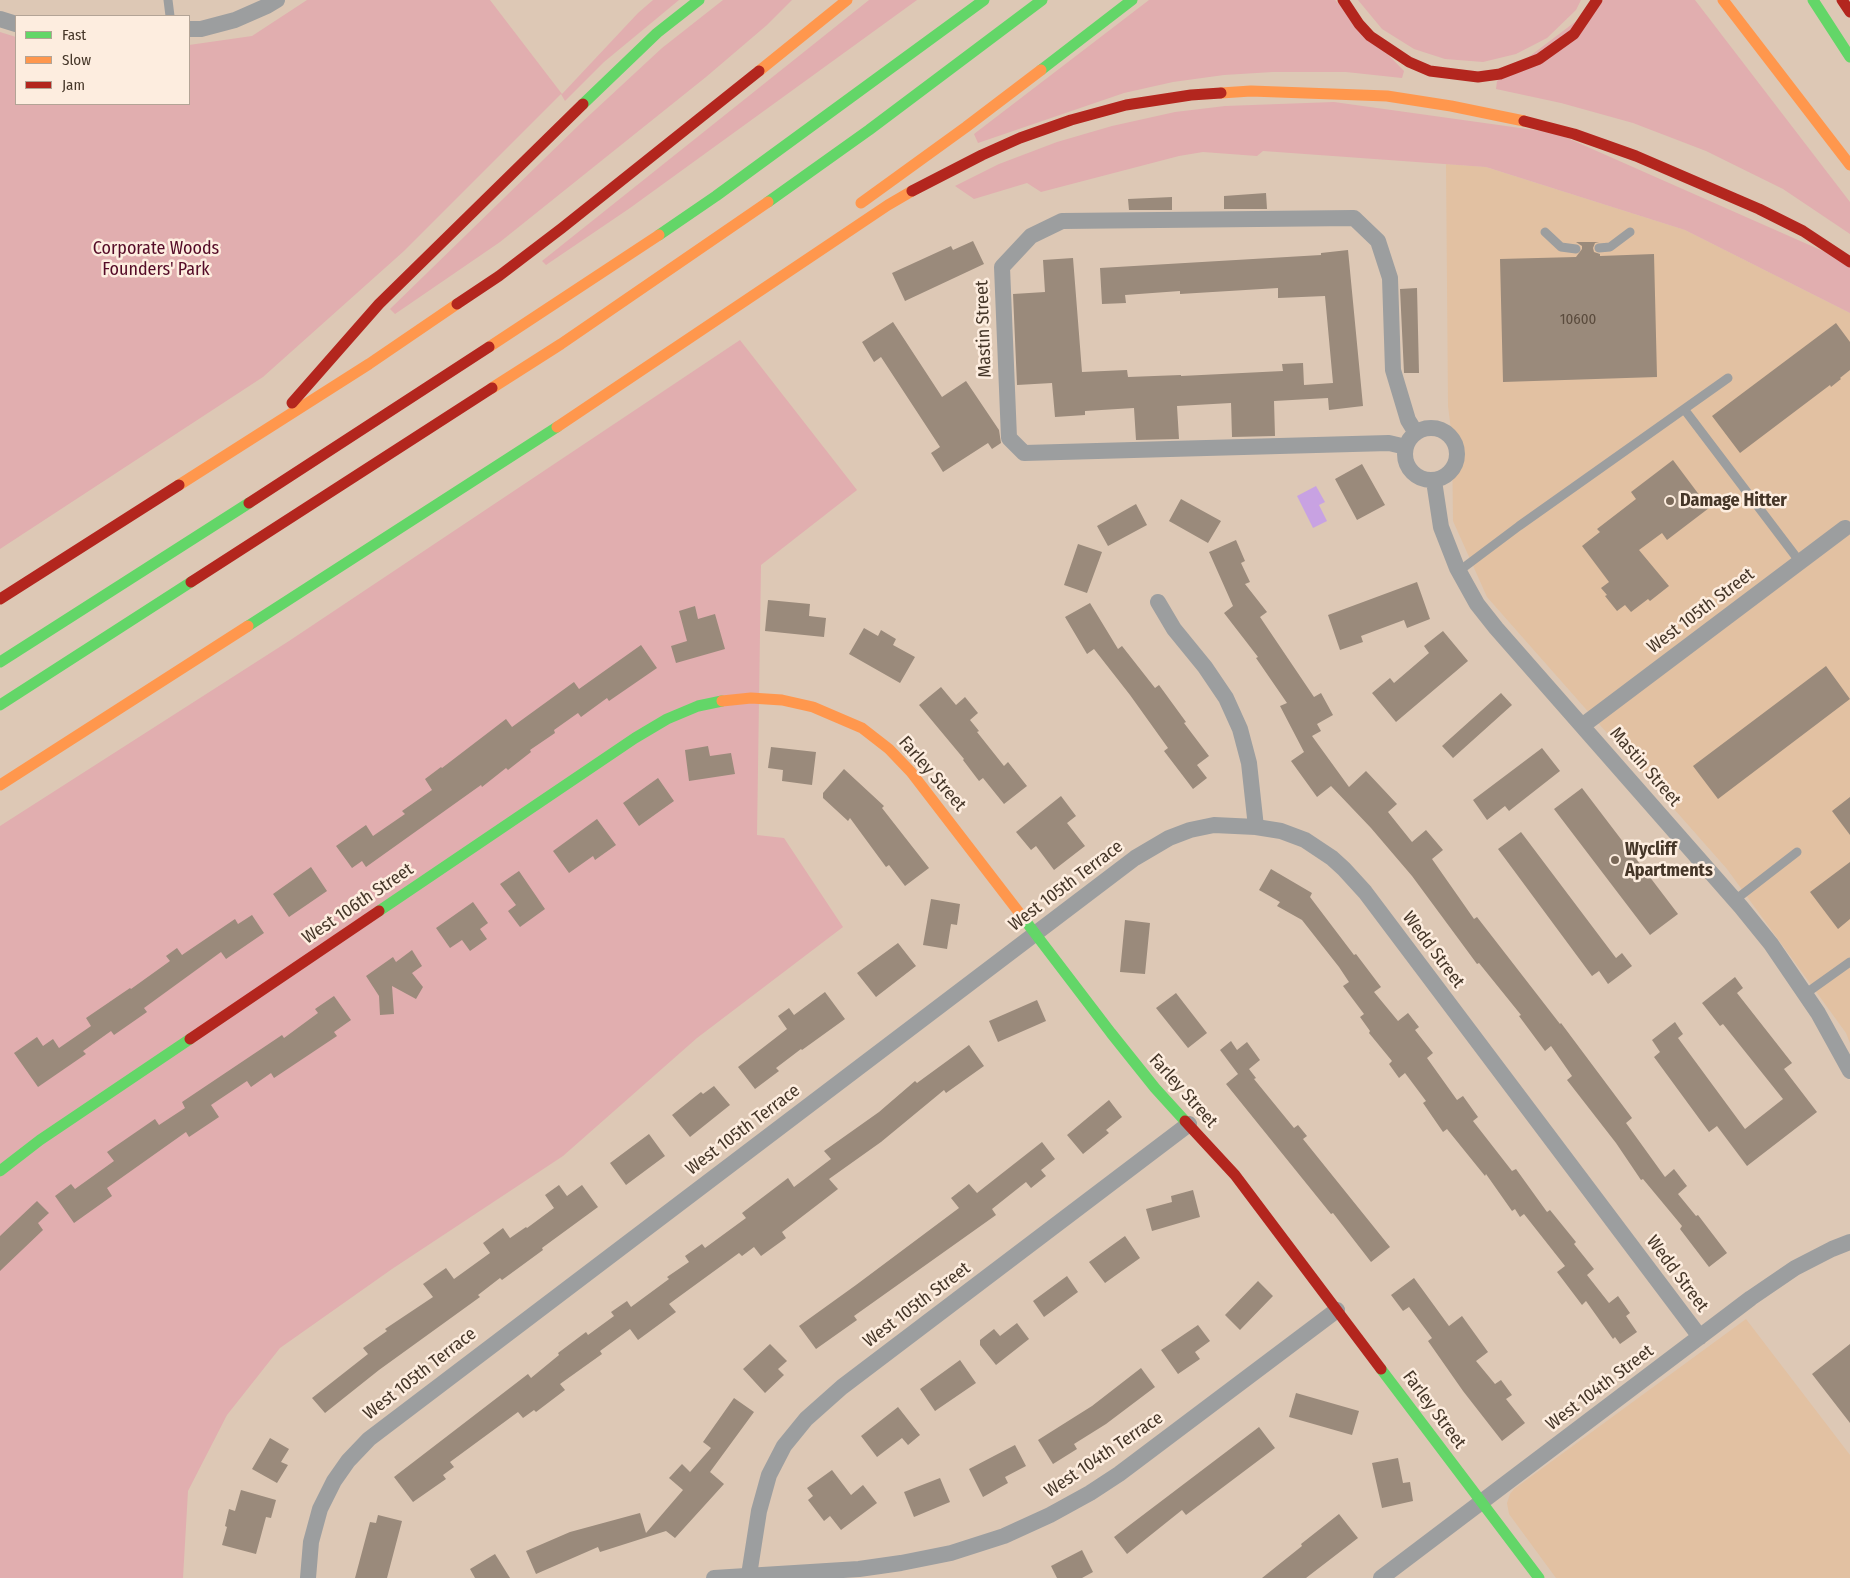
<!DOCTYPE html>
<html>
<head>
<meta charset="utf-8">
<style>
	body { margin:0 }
	#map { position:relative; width:1850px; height:1578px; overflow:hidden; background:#ddc8b5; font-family:"Fira Sans Condensed",sans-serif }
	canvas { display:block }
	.legend { position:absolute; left:15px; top:15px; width:175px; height:90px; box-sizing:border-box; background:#fdeddf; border:1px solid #b3a496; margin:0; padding:6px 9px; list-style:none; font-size:15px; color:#453628 }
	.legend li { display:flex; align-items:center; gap:10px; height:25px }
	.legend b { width:25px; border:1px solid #b3a496 }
</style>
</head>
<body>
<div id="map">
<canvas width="1850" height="1578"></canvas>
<ul class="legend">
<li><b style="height:6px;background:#63d668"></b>Fast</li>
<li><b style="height:6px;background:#ff974d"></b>Slow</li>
<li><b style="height:6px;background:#b3261e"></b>Jam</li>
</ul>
</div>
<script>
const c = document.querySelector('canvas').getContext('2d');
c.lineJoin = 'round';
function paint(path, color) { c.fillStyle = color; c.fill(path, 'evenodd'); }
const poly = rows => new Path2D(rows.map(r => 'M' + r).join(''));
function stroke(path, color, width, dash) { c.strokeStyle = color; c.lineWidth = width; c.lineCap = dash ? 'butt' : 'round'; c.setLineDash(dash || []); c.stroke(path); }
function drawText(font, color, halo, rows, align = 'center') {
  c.font = font + ' "Fira Sans Condensed",sans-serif'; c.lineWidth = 5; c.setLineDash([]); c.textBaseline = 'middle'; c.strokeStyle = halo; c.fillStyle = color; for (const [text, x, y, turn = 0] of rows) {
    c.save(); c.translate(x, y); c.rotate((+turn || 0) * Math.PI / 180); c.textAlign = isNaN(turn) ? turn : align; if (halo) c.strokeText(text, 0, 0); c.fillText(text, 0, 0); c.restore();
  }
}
paint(poly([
	[1446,164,1486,167,1685,230,1850,313,1850,1043,1846,1033,1727,869,1487,597,1453,521,1452,438,1448,406],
	[1746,1319,1850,1455,1850,1578,1556,1578,1509,1514,1507,1503,1510,1494,1514,1489]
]), '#e2c1a2');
paint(poly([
	[307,0,490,0,562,94,638,13,653,0,679,0,604,62,565,101,561,94,404,251,263,377,0,549,0,32,16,37,16,104,189,104,189,45,252,36],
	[723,0,792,0,767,25,706,77,500,242,395,314,390,309,581,123,662,48],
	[869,0,917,0,630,208,546,265,542,261],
	[1149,0,1335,0,1404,71,1402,78,1346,72,1273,72,1224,75,1173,82,1124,93,978,143,974,134],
	[1358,0,1581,0,1576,10,1547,38,1516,54,1483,62,1445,59,1414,49,1382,29],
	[1604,0,1695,0,1850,202,1850,234,1783,189,1706,151,1633,123,1561,103,1496,89,1497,81],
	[1334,102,1556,133,1850,263,1850,313,1685,230,1486,167,1263,151,1257,156,1203,152,1179,156,1041,192,1027,183,974,199,955,186,999,164,1057,142,1112,126,1175,112,1225,106],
	[740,340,857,490,761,565,757,835,784,838,843,927,697,1038,563,1156,392,1269,280,1348,227,1415,188,1491,183,1578,0,1578,0,826,289,641]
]), '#e1aeaf');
paint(poly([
	[1316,486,1325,502,1319,505,1327,521,1313,528,1297,496]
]), '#c8a2e2');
paint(poly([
	[1266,193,1267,209,1224,209,1224,196],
	[1172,197,1172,210,1129,210,1128,199],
	[973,241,984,264,905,301,892,273,951,246,953,250],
	[1576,242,1599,242,1595,243,1593,248,1594,252,1600,254,1600,256,1654,254,1657,377,1503,382,1500,259,1576,257,1582,249,1582,246],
	[1348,250,1363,406,1329,410,1328,398,1274,401,1275,436,1232,437,1231,403,1177,406,1179,439,1136,440,1134,408,1085,411,1085,415,1055,417,1052,383,1017,385,1013,294,1045,292,1043,260,1073,258,1082,372,1127,370,1128,377,1181,375,1181,376,1283,371,1282,364,1303,363,1304,385,1333,383,1325,296,1278,298,1278,288,1180,294,1180,291,1125,295,1126,303,1102,304,1100,268,1321,255,1321,253],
	[1417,288,1419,373,1404,373,1400,289],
	[893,322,942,397,966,381,999,430,1001,443,992,449,988,443,943,472,931,453,940,447,881,357,874,362,862,342],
	[1836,323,1850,342,1850,370,1840,378,1841,379,1831,387,1830,385,1740,453,1712,416],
	[1673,460,1709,508,1667,540,1662,533,1639,550,1669,586,1650,601,1648,599,1631,612,1625,605,1617,611,1605,596,1607,595,1601,588,1609,582,1582,546,1600,532,1597,529,1636,499,1631,492],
	[1362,464,1385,505,1357,520,1335,479],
	[1181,499,1221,521,1208,543,1169,521],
	[1136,504,1147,525,1108,546,1097,526],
	[1236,540,1245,561,1241,563,1250,582,1245,584,1267,612,1260,617,1314,697,1321,693,1333,715,1317,724,1321,731,1312,736,1349,787,1366,771,1397,804,1388,812,1412,842,1426,830,1443,850,1432,859,1474,919,1477,917,1560,1024,1561,1023,1632,1118,1626,1123,1665,1177,1674,1169,1687,1186,1678,1194,1696,1216,1698,1215,1727,1253,1709,1267,1680,1229,1682,1226,1643,1179,1641,1180,1616,1143,1567,1080,1572,1076,1551,1046,1545,1051,1519,1016,1521,1015,1479,963,1477,964,1412,876,1371,828,1331,786,1317,797,1291,761,1304,752,1280,706,1287,703,1256,658,1258,657,1224,613,1233,606,1209,552],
	[1078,544,1102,552,1087,593,1064,585],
	[1417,582,1430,619,1407,628,1404,620,1361,636,1363,642,1340,650,1328,615],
	[768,600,810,604,809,616,826,618,824,637,765,631],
	[1090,603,1118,649,1122,646,1155,688,1159,685,1186,722,1184,723,1209,756,1197,765,1207,778,1193,789,1164,751,1168,748,1130,695,1094,649,1087,654,1065,617],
	[695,606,698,619,715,614,725,649,676,663,671,646,687,641,679,611],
	[864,628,878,636,881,630,896,639,893,645,915,657,900,683,849,654],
	[1443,631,1468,661,1396,722,1372,693,1390,678,1394,683,1429,653,1424,646],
	[641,645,657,668,609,701,607,698,581,717,578,713,554,730,555,733,530,750,531,752,508,770,506,768,482,787,481,785,366,867,362,861,352,868,336,846,366,825,373,836,405,814,402,811,432,790,425,779,441,767,442,768,506,719,512,727,574,682,579,689],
	[1826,666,1850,699,1718,799,1693,766],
	[941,687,956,705,965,697,978,713,970,720,979,731,977,732,1004,766,1008,762,1027,786,1004,804,983,778,979,781,963,760,964,759,919,705],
	[1501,693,1512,705,1453,758,1442,746],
	[708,746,710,756,731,753,735,774,689,781,685,750],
	[771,747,816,752,812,785,782,781,783,770,768,768],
	[1542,748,1560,771,1509,811,1505,806,1487,820,1473,800],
	[844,769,884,806,882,808,929,868,905,886,889,865,886,867,850,818,848,821,823,798,823,793],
	[658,778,674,801,639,826,623,803],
	[1582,788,1678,914,1650,935,1554,809],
	[1061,796,1076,816,1067,823,1085,846,1054,870,1036,846,1031,850,1016,832],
	[1850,797,1850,835,1832,811],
	[597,819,616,845,595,860,593,856,569,873,553,851],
	[1521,832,1616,958,1622,953,1632,966,1608,984,1599,971,1592,976,1498,849],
	[1850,862,1850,919,1838,929,1810,892],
	[311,867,327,891,289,917,273,894],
	[1271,869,1312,893,1310,897,1354,955,1356,954,1381,987,1374,992,1398,1021,1408,1013,1419,1027,1415,1030,1433,1053,1427,1058,1457,1100,1463,1096,1478,1117,1473,1121,1512,1171,1516,1169,1547,1212,1550,1210,1576,1242,1574,1244,1594,1269,1587,1275,1609,1303,1618,1296,1630,1313,1626,1316,1637,1332,1620,1344,1615,1337,1613,1339,1586,1301,1582,1305,1557,1272,1565,1266,1524,1214,1520,1217,1515,1209,1512,1211,1486,1174,1485,1176,1447,1129,1443,1132,1423,1103,1426,1101,1405,1073,1399,1078,1389,1064,1392,1061,1369,1033,1370,1031,1360,1017,1364,1014,1343,986,1349,982,1339,967,1302,920,1277,906,1280,902,1259,890],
	[519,871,545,909,520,927,508,911,516,905,500,884],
	[931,899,960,904,957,925,951,924,947,949,923,945],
	[473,902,488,923,480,929,487,939,470,951,462,940,450,948,436,928],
	[252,915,264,933,226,959,221,952,144,1008,147,1012,114,1035,111,1031,83,1051,86,1054,38,1087,14,1053,37,1037,43,1046,53,1039,59,1048,91,1026,86,1018,130,988,131,989,170,961,166,956,177,948,182,955,235,919,238,924],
	[1125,920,1150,923,1145,974,1120,972],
	[898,943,916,966,876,997,857,973],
	[412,950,422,966,412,973,423,987,416,999,392,986,394,1014,380,1015,379,996,366,976,393,957,396,962],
	[1735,977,1743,988,1737,993,1792,1063,1784,1069,1817,1112,1747,1166,1717,1126,1709,1132,1654,1057,1660,1052,1652,1040,1675,1022,1683,1034,1678,1038,1745,1129,1783,1099,1723,1024,1720,1026,1702,1003],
	[825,992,845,1019,802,1050,801,1049,776,1068,779,1071,755,1089,738,1067,787,1029,778,1016,789,1008,794,1015],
	[1176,993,1207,1033,1188,1048,1156,1008],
	[334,996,351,1020,334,1032,337,1036,274,1078,271,1073,251,1087,247,1081,211,1105,219,1117,189,1137,186,1132,107,1188,112,1196,74,1223,55,1196,71,1184,75,1189,114,1161,107,1152,155,1119,159,1125,185,1108,182,1102,282,1035,284,1038,318,1013,315,1009],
	[1037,1000,1046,1021,998,1042,989,1021],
	[1231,1041,1237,1050,1247,1042,1260,1060,1249,1069,1256,1078,1254,1079,1294,1128,1298,1125,1307,1136,1303,1139,1390,1247,1371,1262,1333,1213,1331,1214,1226,1084,1238,1074,1220,1050],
	[969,1045,984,1066,946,1093,944,1090,881,1142,829,1179,838,1189,782,1232,786,1238,761,1256,754,1247,742,1256,739,1253,669,1304,676,1312,638,1340,630,1329,600,1351,602,1354,560,1384,565,1390,536,1412,534,1410,523,1418,518,1412,450,1462,454,1467,443,1475,446,1479,413,1502,394,1477,528,1374,531,1378,559,1355,558,1353,586,1332,588,1335,614,1316,611,1312,627,1301,631,1307,669,1279,667,1277,689,1262,685,1256,702,1244,705,1248,746,1218,742,1213,788,1178,794,1187,831,1159,824,1151,879,1112,915,1081,917,1083],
	[714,1086,730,1105,690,1137,672,1115,701,1092,703,1094],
	[1109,1100,1122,1117,1106,1130,1109,1133,1083,1154,1067,1135],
	[649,1134,665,1156,626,1185,610,1163],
	[1042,1142,1055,1159,1041,1170,1046,1176,1031,1188,1026,1182,992,1209,996,1215,854,1316,857,1320,816,1349,799,1326,856,1285,959,1208,951,1198,969,1184,977,1193],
	[559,1185,567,1196,582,1185,598,1207,542,1248,543,1250,502,1280,500,1278,478,1295,480,1297,379,1370,325,1413,312,1398,368,1354,363,1348,387,1331,385,1329,433,1297,423,1284,446,1268,454,1279,490,1253,483,1243,503,1228,510,1238,526,1227,527,1228,554,1208,545,1195],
	[1193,1190,1200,1217,1152,1231,1146,1209,1172,1202,1171,1196],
	[37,1201,49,1213,38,1223,43,1230,0,1271,0,1236],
	[1125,1236,1140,1258,1105,1283,1089,1262],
	[1067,1276,1078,1292,1044,1317,1033,1301],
	[1414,1278,1449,1326,1462,1316,1488,1352,1476,1361,1495,1384,1501,1380,1512,1395,1506,1399,1525,1423,1502,1441,1463,1391,1428,1341,1432,1338,1409,1307,1403,1311,1391,1295],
	[1258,1281,1273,1296,1240,1330,1225,1315],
	[1017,1323,1029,1339,996,1365,980,1345,980,1340,994,1329,1000,1336],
	[1198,1325,1210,1341,1195,1352,1200,1359,1178,1374,1161,1350],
	[770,1344,787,1361,778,1369,784,1375,765,1393,743,1369],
	[1850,1344,1850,1423,1812,1374],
	[960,1360,976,1383,935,1411,920,1389],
	[1141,1368,1155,1387,1106,1424,1074,1444,1077,1449,1053,1464,1038,1440,1092,1406],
	[1296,1393,1359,1411,1352,1435,1289,1417],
	[734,1398,754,1412,710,1472,724,1484,675,1538,666,1531,600,1552,598,1547,536,1574,526,1551,570,1532,640,1513,646,1533,683,1490,669,1478,682,1464,690,1472,711,1448,703,1442],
	[898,1407,920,1435,908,1445,902,1438,877,1457,861,1436],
	[1259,1427,1275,1448,1186,1515,1182,1510,1127,1554,1114,1537],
	[270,1438,289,1449,281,1462,288,1465,277,1483,252,1469],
	[1015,1445,1026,1466,1005,1477,1008,1483,983,1497,969,1469],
	[1398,1458,1403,1483,1410,1482,1413,1501,1382,1508,1372,1463],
	[832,1470,851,1495,863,1485,877,1503,841,1530,830,1516,824,1521,808,1500,813,1496,807,1488],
	[940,1478,950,1502,914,1517,904,1492],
	[241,1490,276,1500,271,1518,266,1517,256,1554,222,1545,227,1527,225,1526,229,1509,235,1511],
	[1339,1514,1358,1538,1306,1578,1262,1578,1302,1546,1301,1544],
	[378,1515,402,1521,387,1578,355,1578,370,1522,376,1523],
	[1082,1550,1093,1572,1082,1578,1057,1578,1051,1566],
	[495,1554,510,1578,475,1578,470,1569]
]), '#9a8a7b');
stroke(poly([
	[168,0,170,16],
	[1545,232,1561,247,1576,249],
	[1599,248,1610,247,1630,232],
	[1684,409,1800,562],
	[1459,571,1519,526,1728,378],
	[1735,900,1797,852],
	[1805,994,1850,962]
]), '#9c9e9f', 9);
stroke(poly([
	[0,19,16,24],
	[189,29,201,29,235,20,267,6,277,0],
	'1405 454a26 26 0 1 1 52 0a26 26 0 1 1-52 0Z',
	[1406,447,1389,443,1024,453,1009,438,1002,267,1031,236,1062,221,1354,218,1378,241,1390,278,1393,370,1408,420,1416,433],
	[1434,481,1441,527,1457,568,1477,604,1496,628,1741,907,1771,944,1818,1013,1850,1071],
	[1158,602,1174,629,1205,667,1226,698,1240,729,1249,763,1256,827],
	[1582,726,1845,528],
	[749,1575,759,1511,769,1475,784,1446,806,1419,842,1387,1189,1124],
	[308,1578,311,1542,320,1509,334,1481,348,1461,369,1439,1135,858,1169,838,1190,830,1214,825,1256,827,1281,831,1305,840,1332,858,1344,869,1365,892,1700,1337],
	[714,1578,859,1569,901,1563,951,1553,1004,1536,1050,1515,1090,1493,1119,1474,1337,1310],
	[1381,1578,1751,1298,1795,1268,1832,1249,1850,1242]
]), '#9c9e9f', 16);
stroke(poly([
	[1813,0,1850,57],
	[1041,70,1132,0],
	[583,104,657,33,699,0],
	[768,202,869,130,1042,0],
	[659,235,716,196,984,0],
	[248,626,557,427],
	[0,662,249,503],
	[0,705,191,582],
	[379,911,635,738,667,719,698,706,722,701],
	[1021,915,1111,1033,1155,1088,1185,1121],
	[0,1171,40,1140,190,1039],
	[1381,1369,1539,1578]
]), '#63d668', 11);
stroke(poly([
	[1723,0,1850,165],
	[759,71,847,0],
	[1221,93,1251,91,1387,96,1451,106,1524,121],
	[861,203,966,127,1041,70],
	[489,347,659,235],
	[492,388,561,344,768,202],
	[557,427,888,205,912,191],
	[179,485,369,364,457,304],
	[722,701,751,698,782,700,813,707,862,728,889,749,911,772,1021,915],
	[0,785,248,626]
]), '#ff974d', 11);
stroke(poly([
	[1343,0,1359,24,1370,36,1409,62,1430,71,1478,77,1500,74,1539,59,1574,34,1597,0],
	[1842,0,1850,12],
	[1524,121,1574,134,1636,156,1759,209,1803,231,1850,262],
	[912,191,982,155,1020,138,1071,120,1126,105,1191,95,1221,93],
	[457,304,499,276,562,228,759,71],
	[292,403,379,304,583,104],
	[249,503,489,347],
	[191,582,492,388],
	[0,599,179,485],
	[190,1039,379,911],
	[1185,1121,1235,1175,1381,1369]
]), '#b3261e', 11);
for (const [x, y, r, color] of [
	[1670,501,5,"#7a6959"],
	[1615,860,5,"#7a6959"]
]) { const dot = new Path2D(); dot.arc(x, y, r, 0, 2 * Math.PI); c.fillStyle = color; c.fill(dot); stroke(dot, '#fdeddf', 2); }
drawText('15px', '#5a4b3d', null, [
	["10600",1578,320]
]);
drawText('18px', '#540b27', '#fdeddf', [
	["Corporate Woods",156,249],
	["Founders' Park",156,270]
]);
drawText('18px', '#453628', '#fdeddf', [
	["Mastin Street",984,329,-92],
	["West 105th Street",1701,611,-37],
	["Mastin Street",1645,767,49],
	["Farley Street",932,774,49],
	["West 105th Terrace",1066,886,-37],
	["West 106th Street",358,904,-34],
	["Wedd Street",1433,950,53],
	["Farley Street",1183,1091,48],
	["West 105th Terrace",743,1130,-37],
	["Wedd Street",1677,1274,53],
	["West 105th Street",917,1305,-37],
	["West 105th Terrace",420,1374,-38],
	["West 104th Street",1600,1388,-37],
	["Farley Street",1434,1410,53],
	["West 104th Terrace",1104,1455,-34]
]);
drawText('bold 18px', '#453628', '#fdeddf', [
	["Damage Hitter",1680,501],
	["Wycliff",1625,850],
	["Apartments",1625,871]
], 'left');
</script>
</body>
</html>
